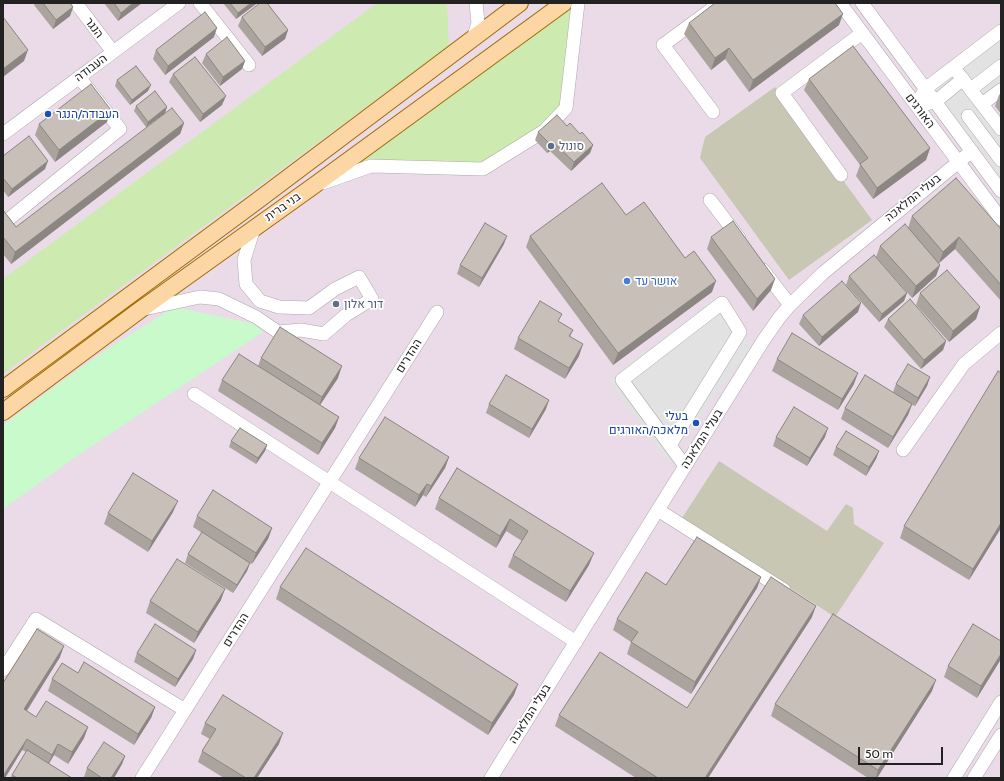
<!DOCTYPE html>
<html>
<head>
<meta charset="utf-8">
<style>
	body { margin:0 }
	#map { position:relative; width:1004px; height:781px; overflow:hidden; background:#f2efe9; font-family:Cabin,sans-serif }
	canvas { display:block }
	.frame { position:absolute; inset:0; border:4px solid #222; pointer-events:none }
	.scale { position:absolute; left:858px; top:747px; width:85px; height:18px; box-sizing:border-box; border:2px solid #222; border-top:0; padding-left:5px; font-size:12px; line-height:14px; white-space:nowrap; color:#222; -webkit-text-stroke:3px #fff; paint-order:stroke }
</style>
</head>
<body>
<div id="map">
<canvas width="1004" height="781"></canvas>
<div class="frame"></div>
<div class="scale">50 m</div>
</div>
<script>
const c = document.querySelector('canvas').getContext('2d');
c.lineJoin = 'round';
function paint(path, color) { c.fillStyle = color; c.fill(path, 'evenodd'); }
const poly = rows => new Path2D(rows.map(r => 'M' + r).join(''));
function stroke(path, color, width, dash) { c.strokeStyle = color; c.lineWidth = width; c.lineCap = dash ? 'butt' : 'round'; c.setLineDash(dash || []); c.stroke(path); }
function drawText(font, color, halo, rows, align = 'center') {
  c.font = font + ' Cabin,Heebo,sans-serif'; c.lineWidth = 3.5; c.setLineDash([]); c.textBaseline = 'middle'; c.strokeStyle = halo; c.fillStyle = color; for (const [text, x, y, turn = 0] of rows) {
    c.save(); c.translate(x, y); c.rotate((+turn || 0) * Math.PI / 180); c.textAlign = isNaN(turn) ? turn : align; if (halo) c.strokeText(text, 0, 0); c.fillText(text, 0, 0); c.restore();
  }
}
paint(poly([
	[3,3,1001,3,1001,778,3,778]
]), '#ebdbe8');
paint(poly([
	[775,87,872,220,789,280,700,158,705,137],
	[719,461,827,531,846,504,853,508,854,524,884,543,835,617,682,518]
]), '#c7c7b4');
paint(poly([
	[377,3,447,3,449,46,3,374,3,279],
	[561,5,577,5,566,108,483,169,340,166]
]), '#cdebb0');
paint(poly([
	[175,307,254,324,263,332,74,458,3,509,3,425,61,382,107,349]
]), '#c8facc');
paint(poly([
	[1001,23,1001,97,990,105,1001,120,1001,177,927,79],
	[721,295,752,346,668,462,608,380]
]), '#e2e2e2');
const minor = poly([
	[76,3,113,52],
	[200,3,249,65],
	[840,3,1001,219],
	[862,3,1001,191],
	[473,39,478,23,476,3],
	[954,68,1001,129],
	[971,89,1001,66],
	[921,97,925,89,1001,31],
	[926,104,935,102,963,79],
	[982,104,1001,90],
	[713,112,663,45,720,3],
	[968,116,1001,160],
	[3,134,179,3],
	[841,175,782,93,862,33],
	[323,183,371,166,483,169,544,131,566,108,578,3],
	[710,200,739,238],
	[3,222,4,223,120,129,79,77],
	[763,270,790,305],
	[144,309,200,297,219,299,256,317,278,332,301,330,324,334,346,315,372,299,359,277,335,289,309,308,279,307,260,301,246,284,244,260,254,228],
	[194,394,576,642],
	[670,445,740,332,722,303,622,380,685,466],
	[903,450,964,364,1001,333],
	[658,510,784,590],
	[3,670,36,619,185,710],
	[142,778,437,312],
	[491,778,763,341,779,318,790,305,823,273,972,151],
	[954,778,1001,702],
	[974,778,1001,735]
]);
const major = poly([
	[3,389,257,201,520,3],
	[3,412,140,310,312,187,564,3]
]);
stroke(minor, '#a9a9a9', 14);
stroke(major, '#a06b00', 18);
stroke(minor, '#fff', 13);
stroke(major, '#fcd6a4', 16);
paint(poly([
	[35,3,70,3,73,7,70,16,53,29,34,5],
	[104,3,142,3,118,21],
	[223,3,256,3,256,4,236,19],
	[242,17,288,30,285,39,262,56,238,26],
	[689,23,839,25,749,92,725,59,711,70,684,34],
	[214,37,165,75,153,59,156,50],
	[206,54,245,61,242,69,220,86,202,63],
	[173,74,222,105,200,122,169,82],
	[809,79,930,148,926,160,873,199,856,176,860,165,804,90],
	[117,80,148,91,130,105,115,86],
	[1001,93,1001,114,995,106,999,95],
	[136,106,167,107,165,113,146,127,134,111],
	[107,122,55,162,35,135,39,124],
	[184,123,180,134,11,264,3,254,3,210,16,227],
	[567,126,593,145,590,153,571,171,550,151,547,153,535,140,538,132],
	[3,156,45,169,8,197,3,190],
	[912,216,1001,229,1001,301,955,249,939,263,940,265,936,276,912,298,876,257,880,246,908,228],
	[530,236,685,258,712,292,613,365,526,247],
	[711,237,771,290,753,311,707,249],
	[504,244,479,287,457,274,460,265],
	[849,276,907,293,904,301,879,322,846,285],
	[920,293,980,307,976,319,949,342,916,305],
	[858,312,819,346,799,324,803,315],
	[888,319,946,341,943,350,921,369,884,327],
	[559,322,573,330,570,337,579,356,565,379,514,349,518,338],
	[261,358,338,378,320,405,339,417,335,428,318,455,218,391,222,380,258,366],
	[777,359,854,384,838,410,772,371],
	[930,377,927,386,915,406,912,405,908,415,888,448,841,419,845,408,893,392,896,384],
	[489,404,546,409,529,438,486,413],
	[776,437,825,437,807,466,773,446],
	[231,441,267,445,265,451,256,464,229,447],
	[836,447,879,451,876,459,866,476,833,455],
	[449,457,445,468,426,497,423,495,415,507,355,469,359,458],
	[457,468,589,565,566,602,508,567,513,555,522,541,506,531,496,548,435,509,439,498],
	[173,512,148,552,104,524,108,513],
	[197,516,272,528,268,539,252,564,250,563,247,571,233,593,185,563,188,554,202,533,193,527],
	[904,526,1001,528,969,580,900,538],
	[761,577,757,588,691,694,627,654,631,642,613,630,617,619,666,585],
	[280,587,518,684,514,695,488,735,276,599],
	[221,600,194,643,146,613,150,601],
	[812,617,708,778,636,778,555,726,559,715,687,708],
	[37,629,60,657,27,711,36,717,88,727,84,738,68,764,54,755,49,764,72,778,10,778,12,775,26,752,22,750,5,778],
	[1001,641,1001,659,977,698,944,677,948,666],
	[196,650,193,659,175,687,134,662,137,653],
	[52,679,155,707,151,718,134,745,48,691],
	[932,691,877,778,868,778,771,716,775,704],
	[205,723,279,744,257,778,224,778,198,762,202,751,210,739,201,734],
	[125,756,122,764,114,778,85,778,84,777,87,768]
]), '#aba49e');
paint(poly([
	[133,3,142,3,118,21,121,13],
	[251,3,256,3,256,4,236,19,238,13],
	[73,7,70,16,53,29,56,20],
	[843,14,839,25,749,92,753,80],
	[217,28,214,37,165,75,168,66],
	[288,30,285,39,262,56,265,47],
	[729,48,725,59,711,70,715,58],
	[28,50,24,61,3,77,3,69],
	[245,61,242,69,220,86,223,77],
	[151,85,148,91,130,105,132,100],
	[226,96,222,105,200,122,203,114],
	[167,107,165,113,146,127,148,122],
	[111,110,107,122,55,162,59,150],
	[184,123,180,134,11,264,15,252],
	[553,142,550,151,547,153,550,144],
	[593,145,590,153,571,171,574,162],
	[930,148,926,160,873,199,877,188],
	[48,161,45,169,8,197,12,189],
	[507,236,504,244,479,287,482,278],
	[959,237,955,249,939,263,943,252],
	[940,265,936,276,912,298,916,286],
	[775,279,771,290,753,311,757,299],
	[716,281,712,292,613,365,618,353],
	[907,293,904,301,879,322,882,314],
	[861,303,858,312,819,346,822,337],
	[980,307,976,319,949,342,953,331],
	[946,341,943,350,921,369,924,360],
	[583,344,579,356,565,379,569,368],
	[342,366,338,378,318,408,322,397],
	[858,373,854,384,838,410,842,399],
	[930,377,927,386,915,406,918,398],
	[549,400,546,409,529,438,532,429],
	[912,404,908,415,888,448,893,437],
	[339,417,335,428,318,455,322,443],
	[828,428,825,437,807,466,810,458],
	[267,445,265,451,256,464,258,458],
	[879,451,876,459,866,476,869,467],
	[449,457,445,468,426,497,431,486],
	[427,484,423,495,415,507,419,495],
	[178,501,173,512,148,552,152,541],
	[510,519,506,531,496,548,500,536],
	[1001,523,1001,528,969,580,973,569],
	[272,528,268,539,252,564,256,553],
	[594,553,589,565,566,602,570,591],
	[250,563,247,571,233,593,237,585],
	[761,577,757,588,691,694,695,682],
	[225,589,221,600,194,643,198,632],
	[816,606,812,617,708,778,705,778],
	[64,646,60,657,20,721,24,709],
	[196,650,193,659,175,687,178,679],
	[1001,654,1001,659,977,698,981,686],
	[936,680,932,691,877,778,876,778,878,770],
	[518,684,514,695,488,735,492,723],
	[155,707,151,718,134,745,138,734],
	[88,727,84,738,68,764,72,752],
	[283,733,279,744,257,778,254,778],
	[27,739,22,750,5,778,3,778,3,776],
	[58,744,54,755,47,766,52,755],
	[125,756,122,764,114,778,111,778]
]), '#8b8681');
const building = poly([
	[43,3,70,3,73,7,56,20,43,3],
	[114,3,133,3,121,13,114,3],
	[230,3,251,3,238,13,230,3],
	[260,3,267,3,288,30,265,47,242,17,260,3],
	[715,3,835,3,843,14,753,80,729,48,715,58,689,23,715,3],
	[205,12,217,28,168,66,156,50,205,12],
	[3,17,28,50,3,69,3,17],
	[227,37,245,61,223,77,206,54,227,37],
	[853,46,930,148,877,188,860,164,868,158,809,79,853,46],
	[195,57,226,96,203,114,173,74,195,57],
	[136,66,151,85,132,100,117,80,136,66],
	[91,84,111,110,59,150,39,124,91,84],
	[155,91,167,107,148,122,136,106,155,91],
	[172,108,184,123,15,252,3,237,3,210,16,227,172,108],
	[557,115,567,126,570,123,580,134,582,132,593,145,574,162,553,142,550,144,538,132,557,115],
	[29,136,48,161,12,189,3,178,3,156,29,136],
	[956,178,1001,229,1001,285,959,237,943,252,912,216,956,178],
	[602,183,626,215,644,202,685,258,694,251,716,281,618,353,530,236,602,183],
	[733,221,775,279,757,299,711,237,733,221],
	[485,223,507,236,482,278,460,265,485,223],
	[905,224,940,265,916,286,880,246,905,224],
	[874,255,907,293,882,314,849,276,874,255],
	[947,270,980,307,953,331,920,293,947,270],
	[842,281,861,303,822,337,803,315,842,281],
	[910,299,946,341,924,360,888,319,910,299],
	[540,301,562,314,558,321,573,330,569,336,583,344,569,368,518,338,540,301],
	[280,327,342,366,322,397,261,358,280,327],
	[792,333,858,373,842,399,777,359,792,333],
	[239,354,339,417,322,443,222,380,239,354],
	[908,364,930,377,918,398,896,384,908,364],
	[998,371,1001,373,1001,523,973,569,904,526,998,371],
	[506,375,549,400,532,429,489,404,506,375],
	[865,375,912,404,893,437,845,408,865,375],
	[794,407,828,428,810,458,776,437,794,407],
	[385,417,449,457,431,486,427,484,419,495,359,458,385,417],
	[240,428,267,445,258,458,231,441,240,428],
	[846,431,879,451,869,467,836,447,846,431],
	[457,468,594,553,570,591,513,555,528,531,510,519,500,536,439,498,457,468],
	[133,473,178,501,152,541,108,513,133,473],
	[213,490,272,528,256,553,197,516,213,490],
	[202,532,250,563,237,585,188,554,202,532],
	[697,537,761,577,695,682,631,642,638,632,617,619,646,572,666,585,697,537],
	[306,548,518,684,492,723,280,587,306,548],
	[177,559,225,589,198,632,150,601,177,559],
	[771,577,816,606,705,778,658,778,559,715,600,652,687,708,771,577],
	[833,614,936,680,878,770,775,704,833,614],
	[155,624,196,650,178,679,137,653,155,624],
	[973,624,1001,641,1001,654,981,686,948,666,973,624],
	[37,629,64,646,24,709,36,717,46,701,88,727,72,752,58,744,52,755,27,739,3,776,3,683,37,629],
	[84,662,155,707,138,734,52,679,62,663,78,673,84,662],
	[223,695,283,733,254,778,246,778,202,751,216,729,205,723,223,695],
	[104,742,125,756,111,778,102,778,87,768,104,742],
	[27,750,72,778,17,778,12,775,27,750]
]);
paint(building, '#c7bfb8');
stroke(building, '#8b8681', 1);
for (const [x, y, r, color] of [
	[48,114,4,"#1a4fb4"],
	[551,146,4,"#5c6f8a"],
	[627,281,4,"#3f7fe0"],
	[336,304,4,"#5c6f8a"],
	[696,423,4,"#1a4fb4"]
]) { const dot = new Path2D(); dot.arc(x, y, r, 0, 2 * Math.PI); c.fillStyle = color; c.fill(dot); stroke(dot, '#fff', 1.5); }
drawText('12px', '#222', '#fff', [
	["הנגר",94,28,53],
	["העבודה",91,68,-37],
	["האורגים",920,111,53],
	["בעלי המלאכה",913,198,-39],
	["בני ברית",283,207,-35],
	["ההדרים",409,356,-58],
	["בעלי המלאכה",702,439,-58],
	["ההדרים",236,630,-58],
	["בעלי המלאכה",530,714,-58]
]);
drawText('12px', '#164399', '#fff', [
	["העבודה/הנגר",56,114],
	["בעלי",688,416,"right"],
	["מלאכה/האורגים",688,430,"right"]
], 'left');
drawText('12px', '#4e5e75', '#fff', [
	["סונול",559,146],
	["דור אלון",344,304]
], 'left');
drawText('12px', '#366cbe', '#fff', [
	["אושר עד",635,281]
], 'left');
</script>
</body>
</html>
